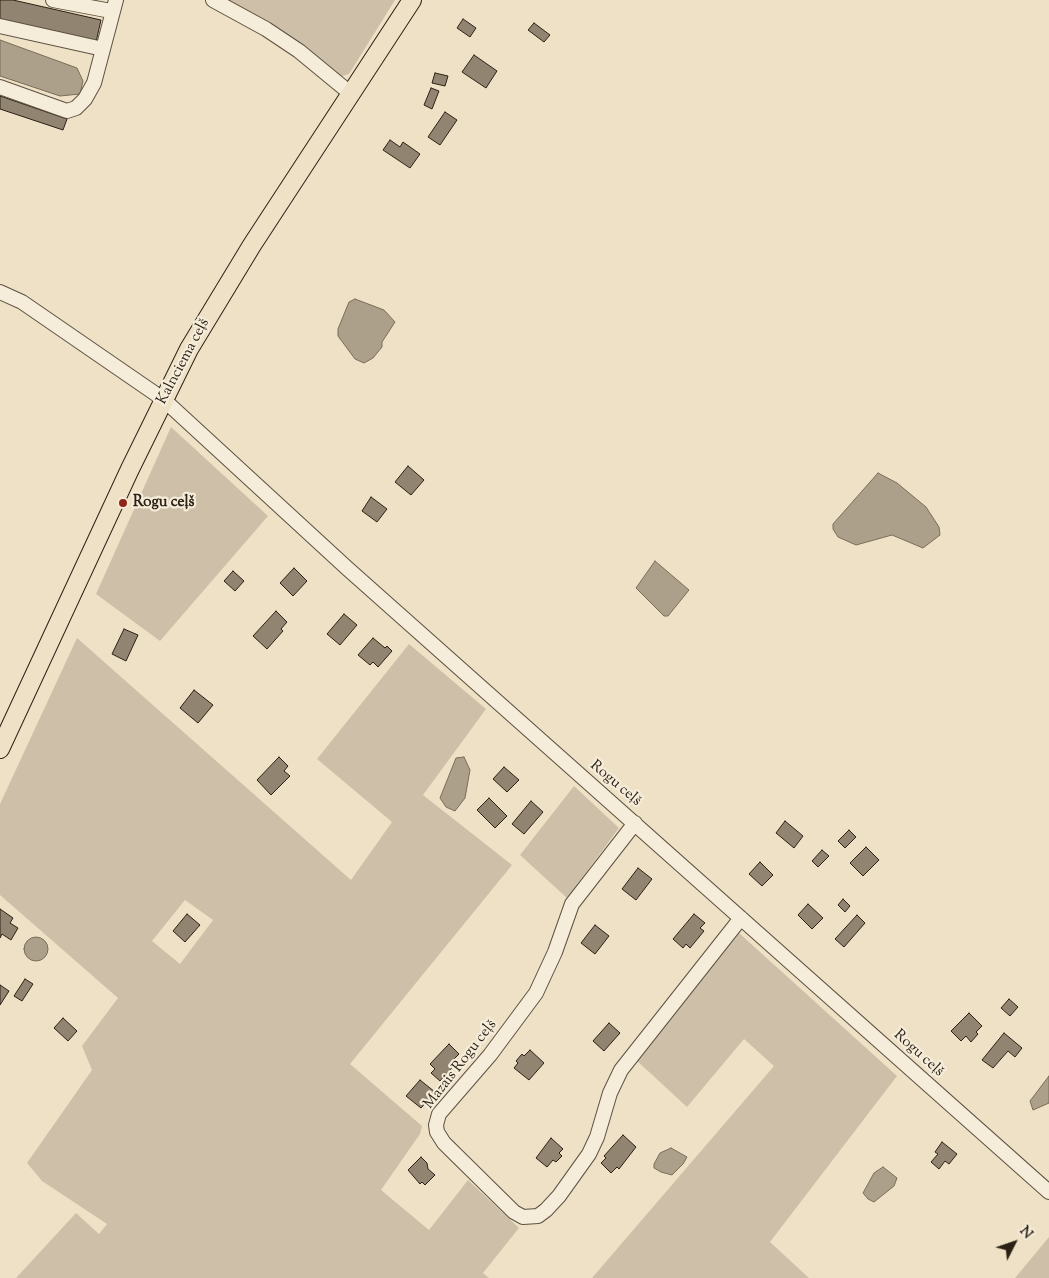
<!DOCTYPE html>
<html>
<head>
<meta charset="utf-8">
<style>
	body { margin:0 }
	#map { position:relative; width:1049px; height:1278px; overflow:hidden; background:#efe1c6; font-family:"Sorts Mill Goudy",serif }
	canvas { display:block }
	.north { position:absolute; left:989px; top:1218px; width:50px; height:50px; -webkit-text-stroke:4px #f5ecda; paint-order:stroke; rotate:49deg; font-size:14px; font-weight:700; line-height:20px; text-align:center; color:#2c2115 }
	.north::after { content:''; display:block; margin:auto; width:18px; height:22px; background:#2c2115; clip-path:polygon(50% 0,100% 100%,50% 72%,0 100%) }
</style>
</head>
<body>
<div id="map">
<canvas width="1049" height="1278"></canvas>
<div class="north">N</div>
</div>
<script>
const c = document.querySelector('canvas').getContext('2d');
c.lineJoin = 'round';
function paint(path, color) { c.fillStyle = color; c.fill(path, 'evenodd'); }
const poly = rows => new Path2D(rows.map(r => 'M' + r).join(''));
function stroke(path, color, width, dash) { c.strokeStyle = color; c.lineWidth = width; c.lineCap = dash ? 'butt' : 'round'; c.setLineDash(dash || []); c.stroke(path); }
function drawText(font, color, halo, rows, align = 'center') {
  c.font = font + ' "Sorts Mill Goudy",serif'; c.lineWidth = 4.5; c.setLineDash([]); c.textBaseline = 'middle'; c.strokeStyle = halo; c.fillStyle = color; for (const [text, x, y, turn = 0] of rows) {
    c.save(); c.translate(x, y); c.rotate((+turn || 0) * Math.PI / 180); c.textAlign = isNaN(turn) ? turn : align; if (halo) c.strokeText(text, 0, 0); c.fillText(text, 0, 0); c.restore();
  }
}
paint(poly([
	[224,0,395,0,349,74,339,77],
	[171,427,268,516,160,641,96,594],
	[77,638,351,880,392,822,317,759,409,644,486,709,423,795,512,865,350,1064,422,1126,420,1134,381,1190,429,1230,468,1180,519,1228,483,1273,489,1278,16,1278,76,1213,99,1234,107,1224,42,1181,27,1163,92,1070,82,1046,118,998,0,895,0,804],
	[185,900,213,920,180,964,152,941],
	[574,786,619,828,567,898,520,855],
	[739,933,897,1076,770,1242,809,1278,592,1278,774,1066,744,1039,687,1107,636,1060],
	[1049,1237,1049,1278,1015,1278]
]), '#cec0a8');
const water = poly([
	[0,40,77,68,83,81,80,94,60,96,0,76,0,40],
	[355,299,384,310,395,322,382,342,382,347,373,358,364,363,355,359,338,336,338,329,349,302,355,299],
	[878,473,897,483,926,507,939,527,940,535,923,548,892,535,856,545,838,537,833,529,833,524,878,473],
	[655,561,689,590,668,616,664,616,636,588,655,561],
	[464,757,470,770,465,798,455,811,446,807,440,798,456,758,464,757],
	'24 949a12 12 0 1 1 24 0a12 12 0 1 1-24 0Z',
	[1049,1076,1049,1103,1033,1110,1030,1101,1049,1076],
	[671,1148,687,1157,683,1164,672,1175,661,1172,654,1168,654,1164,660,1153,671,1148],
	[883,1167,897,1178,894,1186,874,1202,868,1199,863,1193,874,1173,883,1167]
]);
paint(water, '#ada08a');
stroke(water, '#796d5b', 1);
const building = poly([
	[0,0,13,0,101,20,96,42,0,20,0,0],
	[463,19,476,28,470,37,457,28,463,19],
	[534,23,550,35,544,42,528,30,534,23],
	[474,55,497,71,486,88,462,72,474,55],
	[435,73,448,76,445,86,432,83,435,73],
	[431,88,439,91,432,109,424,105,431,88],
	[0,96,67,119,63,130,0,109,0,96],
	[445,112,457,120,440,145,428,137,445,112],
	[390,140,400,147,403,142,420,154,410,168,383,150,390,140],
	[408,466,424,480,411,495,395,482,408,466],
	[371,497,387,509,377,522,362,511,371,497],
	[294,568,307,581,293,596,280,583,294,568],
	[233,571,244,581,235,591,224,581,233,571],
	[276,611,287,622,281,629,283,631,267,649,253,636,276,611],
	[344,614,357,625,340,645,327,634,344,614],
	[124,629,138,635,126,661,112,654,124,629],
	[373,638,385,648,387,646,392,651,378,667,373,662,370,665,358,655,373,638],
	[194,690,213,705,198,723,180,708,194,690],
	[279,757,288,766,284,771,290,776,271,795,257,780,279,757],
	[504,767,519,780,507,792,493,779,504,767],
	[489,798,507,816,495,828,477,810,489,798],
	[531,801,543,812,524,834,512,824,531,801],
	[785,821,803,836,794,848,776,833,785,821],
	[849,830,856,837,845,848,838,841,849,830],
	[866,847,879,860,863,876,850,863,866,847],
	[822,850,829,856,818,867,812,861,822,850],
	[760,862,773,875,762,886,749,874,760,862],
	[638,868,652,879,636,900,622,889,638,868],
	[843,899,850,906,845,912,838,905,843,899],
	[808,904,823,918,812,929,798,915,808,904],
	[0,909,13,918,10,923,18,928,11,940,2,934,0,938,0,909],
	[187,914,200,925,185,942,173,931,187,914],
	[694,914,705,923,700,928,704,931,690,948,686,944,683,948,673,939,694,914],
	[857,915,865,923,844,947,835,939,857,915],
	[595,925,609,936,595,954,581,943,595,925],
	[25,979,33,984,22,1001,14,996,25,979],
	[0,985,9,991,0,1005,0,985],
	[1009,999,1018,1007,1010,1016,1001,1008,1009,999],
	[969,1013,982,1026,976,1032,978,1034,971,1042,966,1036,961,1041,951,1031,969,1013],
	[63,1018,77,1031,68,1041,54,1028,63,1018],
	[609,1023,620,1033,604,1051,593,1041,609,1023],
	[1004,1033,1022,1048,1015,1057,1008,1051,993,1068,982,1060,1004,1033],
	[449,1044,459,1054,453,1060,457,1062,440,1081,431,1073,435,1069,430,1064,449,1044],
	[530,1050,544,1063,529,1080,514,1068,518,1063,516,1061,522,1054,524,1056,530,1050],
	[420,1080,435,1092,421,1108,406,1096,420,1080],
	[623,1135,636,1147,619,1169,617,1167,611,1173,601,1163,606,1158,604,1156,623,1135],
	[551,1138,563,1149,559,1153,562,1156,556,1162,553,1160,547,1167,536,1158,551,1138],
	[942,1142,957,1154,949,1164,945,1161,939,1169,931,1162,938,1154,935,1152,942,1142],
	[421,1157,427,1163,428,1169,435,1175,425,1185,422,1182,420,1184,408,1170,421,1157]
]);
paint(building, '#918571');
stroke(building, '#2c2115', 1);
const minor = poly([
	[53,0,111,11],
	[213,0,266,29,299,51,350,93],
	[0,26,103,49],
	[0,87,67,111,76,108,85,99,94,83,116,0],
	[0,292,22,302,163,399,348,569,1049,1192],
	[635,823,572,904,555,952,536,993,490,1055,439,1114,436,1125,437,1132,444,1143,514,1212,523,1217,538,1216,546,1210,559,1196,589,1154,597,1137,610,1093,621,1070,741,918]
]);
const major = poly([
	[0,749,130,469,189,349,252,245,412,0]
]);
stroke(minor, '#5d5141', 16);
stroke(major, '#2c2115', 20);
stroke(minor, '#f5ecda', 14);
stroke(major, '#efe1c6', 18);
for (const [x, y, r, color] of [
	[123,503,5,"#8f2418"]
]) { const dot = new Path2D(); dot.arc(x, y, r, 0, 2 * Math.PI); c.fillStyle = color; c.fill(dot); stroke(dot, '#f5ecda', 2); }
drawText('15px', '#2c2115', '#f5ecda', [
	["Kalnciema ceļš",184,362,-62],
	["Rogu ceļš",615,784,40],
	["Rogu ceļš",918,1054,42],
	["Mazais Rogu ceļš",461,1065,-52]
]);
drawText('bold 15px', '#2c2115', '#f5ecda', [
	["Rogu ceļš",133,503]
], 'left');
</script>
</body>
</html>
